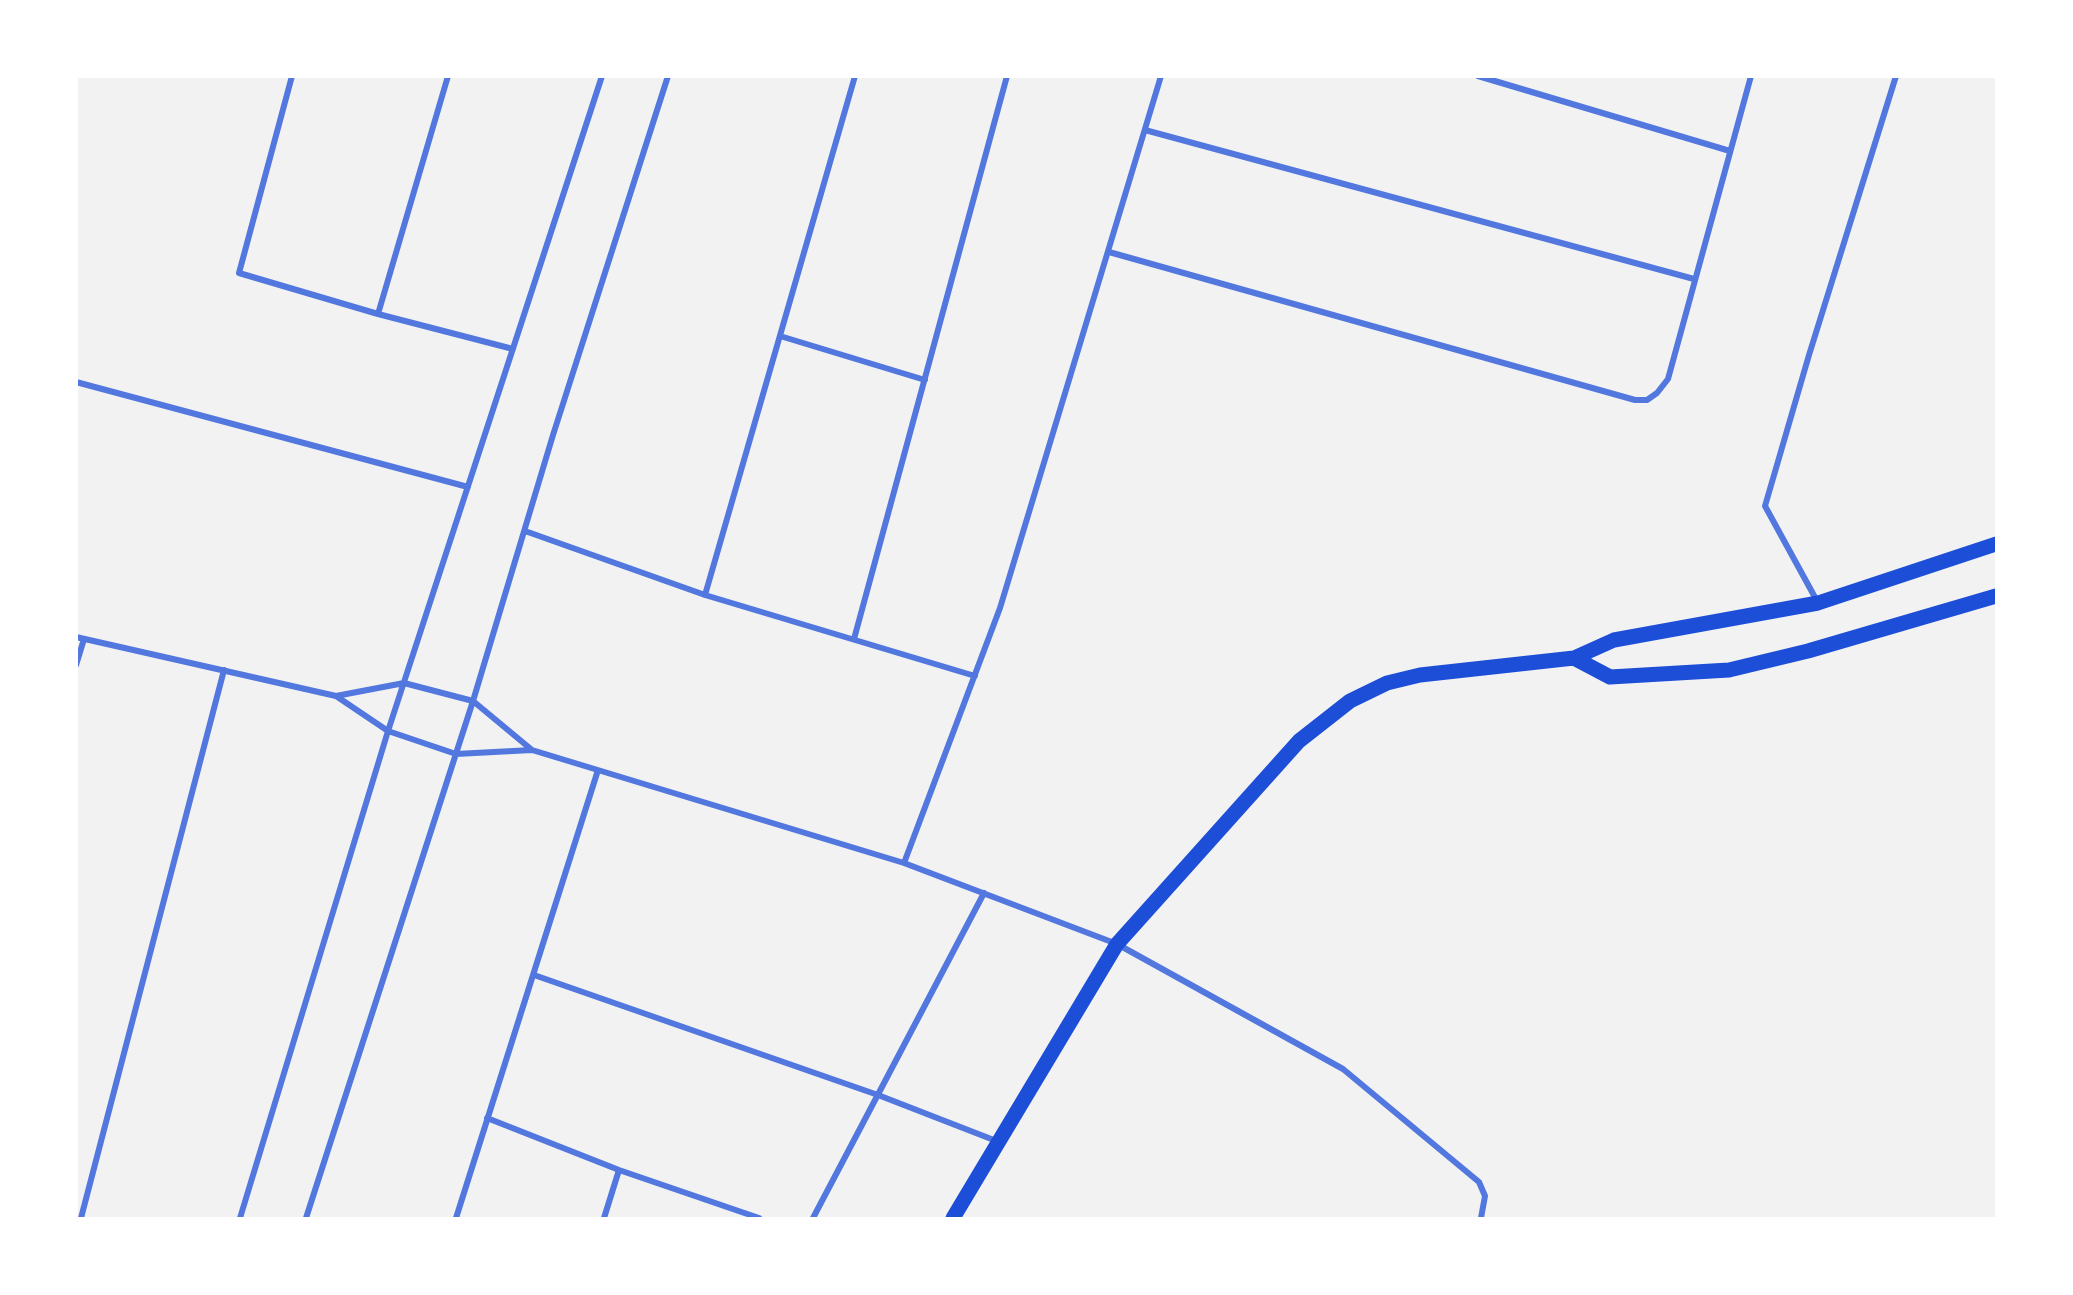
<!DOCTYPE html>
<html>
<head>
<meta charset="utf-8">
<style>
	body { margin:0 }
	#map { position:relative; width:2073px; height:1295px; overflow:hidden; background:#f2f2f2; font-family:Helvetica,sans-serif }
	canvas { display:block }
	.frame { position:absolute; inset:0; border:78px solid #fff; pointer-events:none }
</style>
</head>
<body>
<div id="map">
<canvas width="2073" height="1295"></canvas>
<div class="frame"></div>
</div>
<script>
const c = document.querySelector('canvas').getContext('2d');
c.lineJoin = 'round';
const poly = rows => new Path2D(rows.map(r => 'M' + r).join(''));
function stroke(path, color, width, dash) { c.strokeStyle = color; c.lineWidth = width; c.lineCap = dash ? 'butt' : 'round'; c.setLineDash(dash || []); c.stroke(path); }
stroke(poly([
	[292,76,239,273,378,314],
	[448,76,378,314,513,349],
	[1478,76,1730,151],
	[1145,130,1694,279],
	[1109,252,1635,400,1647,400,1657,393,1668,379,1751,76],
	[780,336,925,380],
	[76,382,468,487],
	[525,531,705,595,975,676],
	[705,595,855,76],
	[1817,601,1765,506,1809,355,1896,76],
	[76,637,336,696,388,731,456,754,532,750,904,863,1117,944,1343,1069,1479,1182,1485,1196,1481,1218],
	[854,639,1007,76],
	[76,665,84,639],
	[336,696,404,683,473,701,532,750],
	[904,863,1000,608,1161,76],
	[534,975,878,1095,999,1142],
	[487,1118,619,1170,759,1218],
	[81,1218,224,670],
	[240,1218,388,731,602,76],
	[306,1218,473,701,553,435,668,76],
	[456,1218,598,770],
	[604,1218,619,1170],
	[813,1218,984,893]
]), '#5277de', 6);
stroke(poly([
	[1574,658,1610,677,1729,670,1808,651,1996,596],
	[953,1218,1117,944,1299,741,1350,701,1387,683,1420,675,1574,658,1614,640,1818,603,1996,544]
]), '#1d4ed8', 15);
</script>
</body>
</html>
